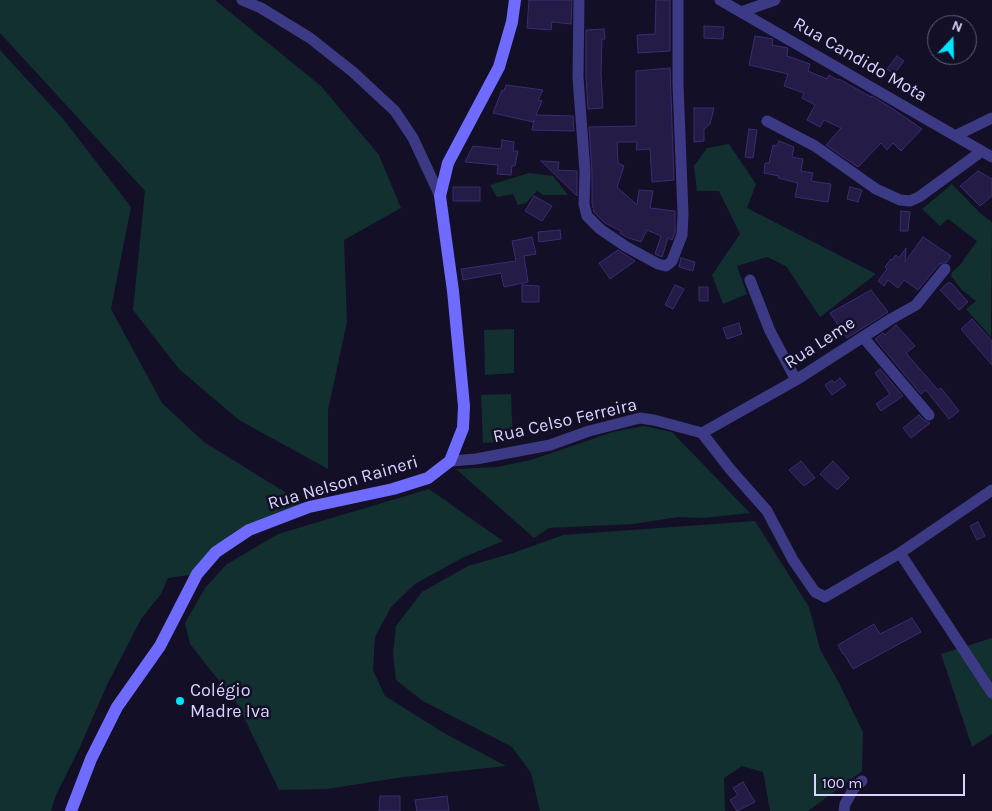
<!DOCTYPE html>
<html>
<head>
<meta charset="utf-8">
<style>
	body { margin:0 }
	#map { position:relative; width:992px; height:811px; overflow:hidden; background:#130f26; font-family:Karla,sans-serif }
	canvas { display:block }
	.north { position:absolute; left:927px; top:15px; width:50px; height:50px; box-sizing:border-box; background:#130f26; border:1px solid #625e7d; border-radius:50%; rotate:21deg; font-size:14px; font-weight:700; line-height:20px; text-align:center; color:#d9d4ff }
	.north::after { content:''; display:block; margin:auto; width:18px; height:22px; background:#00e5ff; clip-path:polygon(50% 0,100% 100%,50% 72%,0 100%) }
	.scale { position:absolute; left:814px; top:774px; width:151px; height:22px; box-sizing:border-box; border:2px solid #d9d4ff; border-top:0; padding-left:6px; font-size:15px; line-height:18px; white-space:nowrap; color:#d9d4ff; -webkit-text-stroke:4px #130f26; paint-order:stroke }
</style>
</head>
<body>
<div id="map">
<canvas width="992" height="811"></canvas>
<div class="north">N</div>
<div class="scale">100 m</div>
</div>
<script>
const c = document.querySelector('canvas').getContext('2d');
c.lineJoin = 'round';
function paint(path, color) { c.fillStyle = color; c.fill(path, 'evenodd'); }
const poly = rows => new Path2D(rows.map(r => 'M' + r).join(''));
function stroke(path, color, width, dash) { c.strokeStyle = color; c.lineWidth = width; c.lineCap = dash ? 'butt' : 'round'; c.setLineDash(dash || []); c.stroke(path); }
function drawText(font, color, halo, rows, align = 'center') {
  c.font = font + ' Karla,sans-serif'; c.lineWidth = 5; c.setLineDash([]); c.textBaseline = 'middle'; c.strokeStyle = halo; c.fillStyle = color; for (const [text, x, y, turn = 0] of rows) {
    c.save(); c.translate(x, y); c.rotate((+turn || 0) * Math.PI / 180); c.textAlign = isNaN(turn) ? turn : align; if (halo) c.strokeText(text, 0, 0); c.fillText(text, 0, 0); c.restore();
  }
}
paint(poly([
	[0,0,215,0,321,86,379,155,401,208,344,240,347,322,328,410,328,469,239,420,179,369,133,310,145,191,0,33],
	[0,50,64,120,131,207,111,309,162,403,204,442,309,507,249,530,197,574,168,578,161,594,141,619,107,685,79,749,56,795,51,811,0,811],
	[729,144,756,184,747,208,876,274,820,317,786,266,767,257,737,266,747,294,723,304,712,275,740,234,719,191,697,191,694,166,707,148],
	[529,173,553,176,568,195,543,195,537,191,526,203,518,205,513,194,497,197,490,185],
	[952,184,980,213,992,222,991,337,966,309,976,301,962,290,951,276,952,272,960,265,977,241,948,219,940,226,922,209],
	[514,329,514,373,485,375,484,330],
	[511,394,513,441,483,443,481,395],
	[644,426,672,432,750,513,703,518,678,517,634,524,549,528,534,538,456,469,497,467,531,460,613,432],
	[429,489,503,541,462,558,415,584,391,607,375,637,373,670,385,696,444,733,506,766,404,777,327,789,279,790,238,705,190,644,185,623,205,588,227,564,278,534],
	[755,521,809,607,820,649,839,683,863,732,862,771,808,811,770,811,763,772,742,766,724,778,725,811,540,811,531,773,512,747,423,701,396,680,393,653,396,626,422,592,468,566,513,553,563,535],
	[992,638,992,734,972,747,941,654]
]), '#12302f');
const building = poly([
	[529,0,572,0,571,24,552,22,551,30,527,28,529,0],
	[656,0,670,0,670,51,638,53,637,35,655,34,656,0],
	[704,26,724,27,723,39,704,38,704,26],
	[604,29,605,39,602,39,601,73,603,108,588,109,586,77,586,30,604,29],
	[755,36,773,39,772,45,788,48,787,56,810,64,808,71,827,79,829,75,838,80,839,79,871,97,872,96,893,109,922,129,901,151,893,143,887,150,881,143,858,167,826,145,841,128,824,120,820,127,807,120,815,105,802,98,804,93,784,86,788,74,749,65,755,36],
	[897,56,904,61,894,74,887,69,897,56],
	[670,68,674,180,652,182,650,149,636,150,637,142,617,142,618,163,624,166,617,187,637,205,639,190,653,191,650,208,675,211,675,233,672,240,668,238,662,257,655,254,661,236,647,230,641,242,626,237,620,233,621,231,605,223,594,212,592,203,592,172,589,127,636,126,636,71,670,68],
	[506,85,543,90,538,100,542,101,536,115,573,116,574,131,532,130,534,120,533,122,493,113,502,90,504,91,506,85],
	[694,108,714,108,710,124,704,129,704,141,694,142,694,108],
	[749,129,757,130,753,158,745,157,749,129],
	[502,140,514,142,513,151,518,151,515,166,512,166,511,175,497,174,498,165,465,162,473,146,501,149,502,140],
	[779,141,794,147,792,157,803,159,801,171,813,173,811,181,831,184,828,202,795,197,798,183,778,178,779,176,764,173,765,163,769,163,773,145,777,146,779,141],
	[541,161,559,162,558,170,577,171,577,196,541,161],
	[978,171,992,179,992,196,980,206,960,186,978,171],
	[453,187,480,187,480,201,453,201,453,187],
	[850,187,862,190,858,202,847,199,850,187],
	[534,196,552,206,542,221,525,211,534,196],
	[901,211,910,212,908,231,900,231,901,211],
	[560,230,561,239,539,242,538,232,560,230],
	[532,237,536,254,524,256,528,282,504,287,501,273,463,280,461,269,516,261,512,241,532,237],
	[923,237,951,256,947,262,939,264,918,290,904,280,898,288,888,280,884,286,878,281,887,269,885,267,891,259,892,260,896,255,899,258,906,248,905,262,923,237],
	[618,250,635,261,610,279,599,263,618,250],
	[681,258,695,262,693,271,679,267,681,258],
	[948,283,951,283,968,302,959,310,940,290,948,283],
	[522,285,539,286,539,302,522,302,522,285],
	[675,285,684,289,673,309,665,305,675,285],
	[699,287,708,287,708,301,699,301,699,287],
	[871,290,888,312,847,338,830,313,871,290],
	[972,319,992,341,992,365,961,329,972,319],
	[739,323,742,334,727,339,723,328,739,323],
	[896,325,915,346,906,353,938,390,941,388,959,411,949,419,926,390,921,394,875,339,883,333,885,335,896,325],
	[880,369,903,396,881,411,876,404,890,394,875,373,880,369],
	[840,378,846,385,832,395,825,385,832,380,834,383,840,378],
	[919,415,924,420,930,423,911,438,903,428,919,415],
	[801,461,815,478,804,486,789,470,801,461],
	[833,461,849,478,837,490,820,474,833,461],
	[978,522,985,536,977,540,970,526,978,522],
	[912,618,921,632,853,669,844,654,843,654,838,645,874,624,880,634,912,618],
	[743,782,755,802,737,811,730,800,738,795,733,788,743,782],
	[380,796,400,796,400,811,379,811,380,796],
	[447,796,449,811,417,811,415,800,447,796]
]);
paint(building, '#241b47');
stroke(building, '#3b2d73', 1);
stroke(poly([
	[242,0,261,8,310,38,353,72,395,111,413,138,440,196],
	[579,0,578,77,585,172,584,204,587,216,600,229,625,246,658,264,666,266,672,261,682,235,683,214,678,84,678,0],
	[720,0,992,157],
	[741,12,775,0],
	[767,121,815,146,876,189,900,200,910,201,919,197,982,151],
	[957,135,992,118],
	[750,280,770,331,796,380],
	[863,337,929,415],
	[702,433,796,380,891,319,916,305,945,269],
	[450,461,476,459,550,445,589,431,640,418,654,420,702,433,730,469,767,511,793,560,815,592,825,597,900,553,992,490],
	[900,553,992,693],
	[844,811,845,804,854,788,862,781]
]), '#3d3a85', 11);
stroke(poly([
	[71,811,91,759,117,707,160,646,197,574,216,552,249,530,309,507,393,489,428,478,450,461,463,428,464,406,453,291,440,196,448,163,499,67,512,22,515,0]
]), '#6f6bff', 12);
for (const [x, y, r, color] of [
	[180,701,5,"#00e5ff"]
]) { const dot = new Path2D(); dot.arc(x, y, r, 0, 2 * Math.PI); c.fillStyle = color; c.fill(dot); stroke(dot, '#130f26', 2); }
drawText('18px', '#d9d4ff', '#130f26', [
	["Rua Candido Mota",860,60,30],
	["Rua Leme",820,343,-33],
	["Rua Celso Ferreira",565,421,-13],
	["Rua Nelson Raineri",343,483,-16]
]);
drawText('18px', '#d9d4ff', '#130f26', [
	["Colégio",190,691],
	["Madre Iva",190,712]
], 'left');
</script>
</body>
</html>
